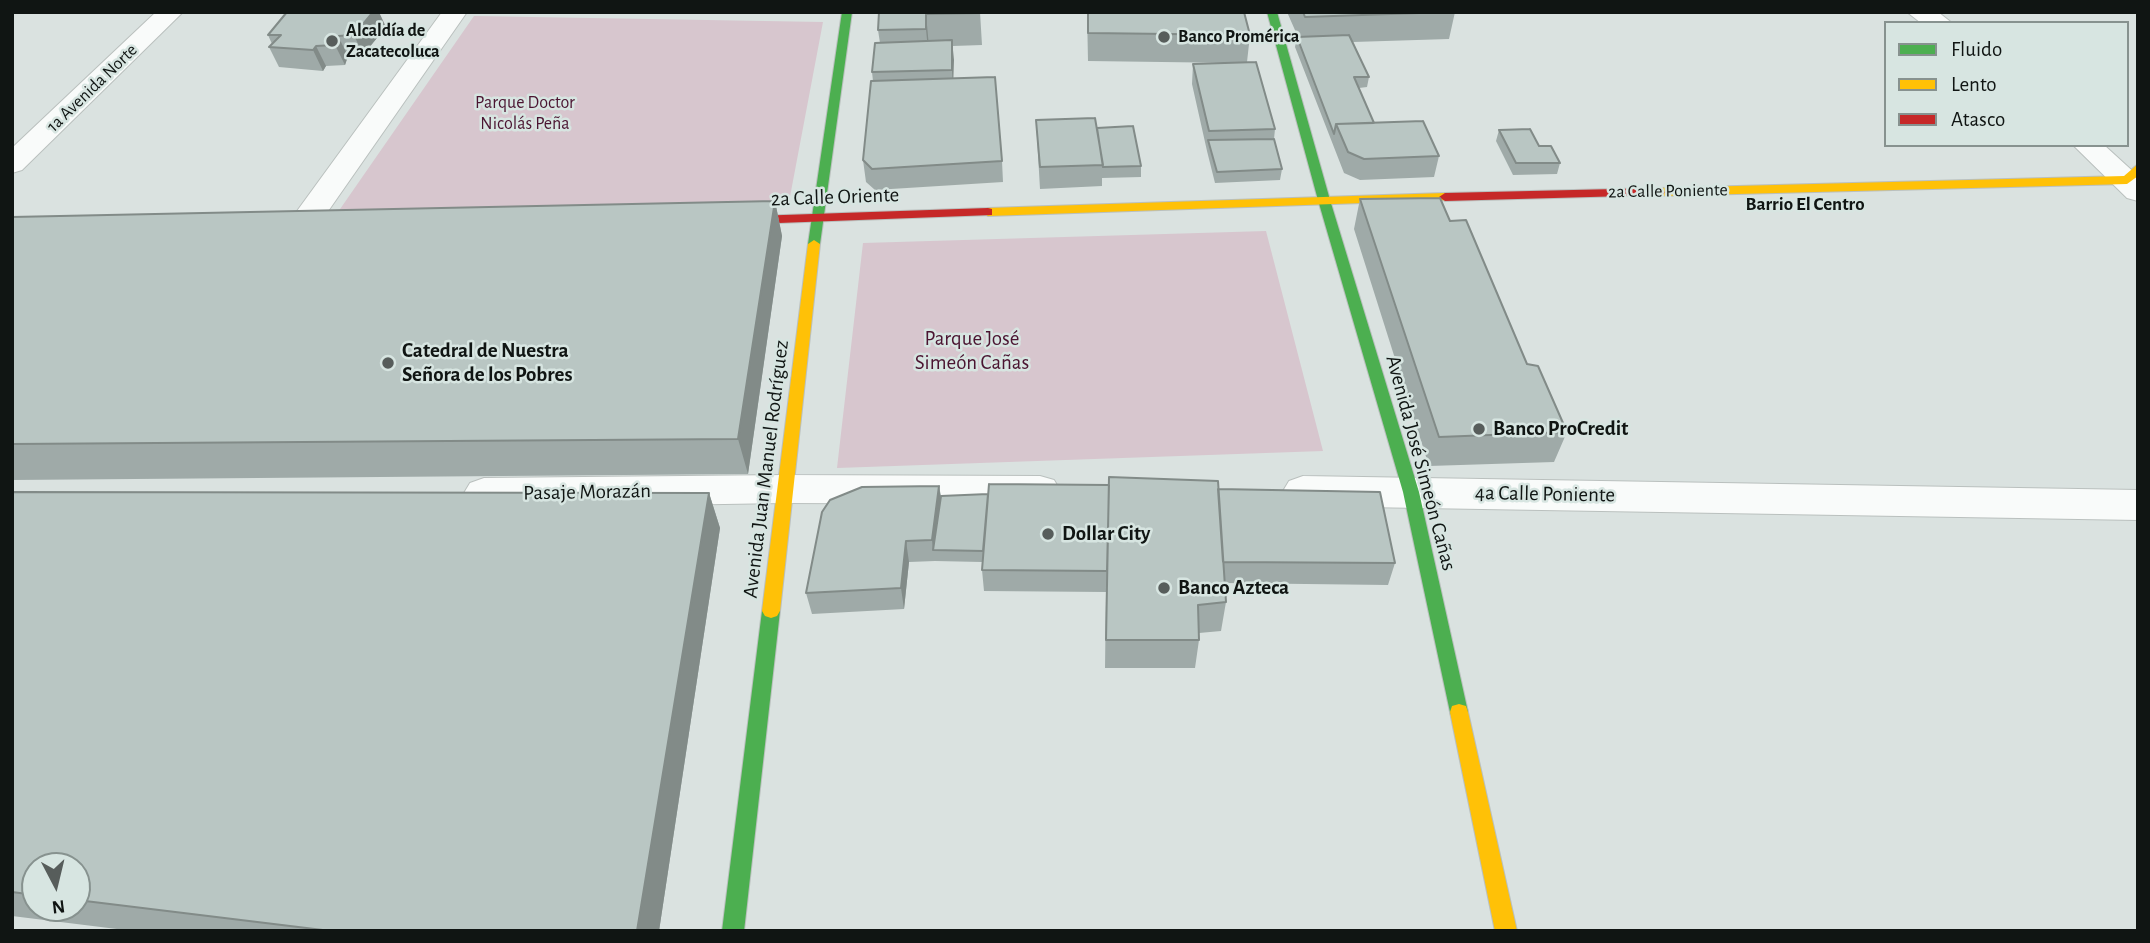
<!DOCTYPE html>
<html>
<head>
<meta charset="utf-8">
<style>
	body { margin:0 }
	#map { position:relative; width:2150px; height:943px; overflow:hidden; background:#dae2e0; font-family:"Alegreya Sans",sans-serif }
	canvas { display:block }
	.frame { position:absolute; inset:0; border:14px solid #101513; pointer-events:none }
	.legend { position:absolute; left:1884px; top:21px; width:245px; height:126px; box-sizing:border-box; background:#d7e5e1; border:2px solid #87928f; margin:0; padding:9px 12px; list-style:none; font-size:21px; color:#101513 }
	.legend li { display:flex; align-items:center; gap:14px; height:35px }
	.legend b { width:35px; border:2px solid #87928f }
	.north { position:absolute; left:21px; top:852px; width:70px; height:70px; box-sizing:border-box; background:#d7e5e1; border:2px solid #87928f; border-radius:50%; rotate:173deg; font-size:19px; font-weight:700; line-height:28px; text-align:center; color:#101513 }
	.north::after { content:''; display:block; margin:auto; width:24px; height:32px; background:#575d5b; clip-path:polygon(50% 0,100% 100%,50% 72%,0 100%) }
</style>
</head>
<body>
<div id="map">
<canvas width="2150" height="943"></canvas>
<div class="frame"></div>
<ul class="legend">
<li><b style="height:9px;background:#4caf50"></b>Fluido</li>
<li><b style="height:9px;background:#ffc107"></b>Lento</li>
<li><b style="height:9px;background:#c62828"></b>Atasco</li>
</ul>
<div class="north">N</div>
</div>
<script>
const c = document.querySelector('canvas').getContext('2d');
c.lineJoin = 'round';
function paint(path, color) { c.fillStyle = color; c.fill(path, 'evenodd'); }
const poly = rows => new Path2D(rows.map(r => 'M' + r).join(''));
function stroke(path, color, width, dash) { c.strokeStyle = color; c.lineWidth = width; c.lineCap = dash ? 'butt' : 'round'; c.setLineDash(dash || []); c.stroke(path); }
function drawText(font, color, halo, rows, align = 'center') {
  c.font = font + ' "Alegreya Sans",sans-serif'; c.lineWidth = 5; c.setLineDash([]); c.textBaseline = 'middle'; c.strokeStyle = halo; c.fillStyle = color; for (const [text, x, y, turn = 0] of rows) {
    c.save(); c.translate(x, y); c.rotate((+turn || 0) * Math.PI / 180); c.textAlign = isNaN(turn) ? turn : align; if (halo) c.strokeText(text, 0, 0); c.fillText(text, 0, 0); c.restore();
  }
}
paint(poly([
	[474,16,823,22,789,202,338,212],
	[1266,231,1323,451,837,468,863,243]
]), '#d7c6ce');
const street = poly([
	[156,12,183,12,22,170,12,173,12,148,156,12],
	[442,12,467,12,308,240,297,242,286,240,281,233,442,12],
	[1907,12,1938,12,1952,23,1921,23,1907,12],
	[2073,145,2104,145,2138,176,2138,201,2127,198,2073,145],
	[784,475,1040,476,1054,480,1060,490,1054,500,1040,504,784,503,484,508,470,503,464,493,470,483,484,478,784,475],
	[1303,476,2138,490,2138,520,1303,506,1289,501,1283,491,1289,481,1303,476]
]);
const fast = poly([
	[842,12,852,12,820,244,814,248,808,244,842,12],
	[1267,12,1277,12,1330,200,1419,492,1468,712,1466,718,1459,720,1452,718,1450,712,1403,492,1318,200,1267,12],
	[771,604,777,606,780,611,744,931,722,931,762,611,765,606,771,604]
]);
const slow = poly([
	[2138,164,2138,176,2127,184,1659,196,1653,192,1659,188,2124,176,2138,164],
	[1445,193,1449,194,1449,200,988,216,982,212,988,208,1445,193],
	[814,240,820,244,780,611,777,616,771,618,765,616,762,611,808,244,814,240],
	[1459,704,1466,706,1468,712,1517,931,1495,931,1450,712,1452,706,1459,704]
]);
const jam = poly([
	[1659,188,1665,192,1663,195,1445,201,1439,197,1445,193,1659,188],
	[988,208,992,209,992,215,725,225,719,221,725,217,988,208]
]);
stroke(street, '#bac0be', 2);
stroke(fast, '#bac0be', 2);
stroke(slow, '#bac0be', 2);
stroke(jam, '#bac0be', 2);
paint(street, '#f9fbfa');
paint(fast, '#4caf50');
paint(slow, '#ffc107');
paint(jam, '#c62828');
paint(poly([
	[879,12,980,12,982,45,953,46,953,78,1002,161,1003,182,875,190,866,182,863,160,873,81,872,72,880,43,878,30],
	[1087,12,1250,35,1247,62,1275,129,1274,139,1282,169,1280,180,1215,183,1207,151,1192,84,1193,64,1236,63,1088,61],
	[1287,12,1455,12,1449,39,1353,42,1369,77,1367,87,1359,88,1374,123,1439,156,1434,177,1360,180,1344,173,1295,47,1297,37,1298,37],
	[386,27,363,55,348,56,345,65,326,66,323,71,279,67,269,47,272,44,268,35],
	[1036,120,1097,128,1141,166,1141,177,1102,178,1102,186,1040,189],
	[1499,130,1539,146,1560,163,1557,174,1513,175,1496,141],
	[1360,199,1450,221,1527,364,1567,432,1554,462,1429,466,1354,229],
	[775,201,782,236,748,474,12,480,12,217],
	[939,486,941,496,1218,489,1395,563,1388,585,1224,583,1226,602,1221,631,1199,633,1199,640,1195,668,1105,668,1106,592,984,591,982,570,982,562,935,561,909,562,904,609,812,614,806,593],
	[12,492,709,493,720,528,659,931,133,931,12,916],
	[35,866,77,866,77,908,35,908]
]), '#9faaa8');
paint(poly([
	[373,12,379,12,386,27,363,55,354,35],
	[926,14,929,47,929,61,926,29],
	[338,36,348,56,345,65,335,45],
	[952,40,954,60,953,90,952,70],
	[316,46,326,66,323,71,313,50],
	[775,201,782,236,748,474,738,439],
	[939,486,942,507,933,550,932,540],
	[709,493,720,528,659,931,637,931],
	[906,541,909,562,904,609,901,588]
]), '#828b88');
const building = poly([
	[287,12,373,12,354,35,338,36,335,45,316,46,313,50,269,47,281,35,268,35,287,12],
	[879,12,980,12,980,13,926,14,926,29,878,30,879,12],
	[1088,12,1244,12,1250,35,1088,33,1088,12],
	[1303,12,1448,12,1305,17,1303,12],
	[1349,35,1369,77,1354,77,1374,123,1336,124,1334,134,1297,37,1349,35],
	[952,40,952,70,872,72,875,43,952,40],
	[1256,62,1275,129,1209,131,1193,64,1256,62],
	[995,77,1002,161,872,169,863,160,871,81,995,77],
	[1095,118,1103,165,1040,167,1036,120,1095,118],
	[1423,121,1439,156,1364,159,1348,152,1336,124,1423,121],
	[1133,126,1141,166,1103,167,1097,128,1133,126],
	[1530,129,1539,146,1551,146,1560,163,1516,163,1499,130,1530,129],
	[1274,139,1282,169,1217,172,1208,140,1274,139],
	[1440,198,1450,221,1466,220,1527,364,1538,366,1567,432,1439,437,1360,199,1440,198],
	[775,201,738,439,12,444,12,217,775,201],
	[1109,477,1218,481,1226,602,1198,605,1199,640,1106,640,1109,477],
	[989,484,1109,485,1107,571,982,570,989,484],
	[939,486,932,540,906,541,901,588,806,593,822,512,830,500,862,487,939,486],
	[1218,489,1380,492,1395,563,1223,562,1218,489],
	[12,492,709,493,637,931,331,931,77,900,77,866,35,866,35,895,12,892,12,492],
	[988,494,983,551,933,550,941,496,988,494]
]);
paint(building, '#b9c6c3');
stroke(building, '#828b88', 2);
for (const [x, y, r, color] of [
	[1164,37,7,"#575d5b"],
	[332,41,7,"#575d5b"],
	[388,363,7,"#575d5b"],
	[1479,429,7,"#575d5b"],
	[1048,534,7,"#575d5b"],
	[1164,588,7,"#575d5b"]
]) { const dot = new Path2D(); dot.arc(x, y, r, 0, 2 * Math.PI); c.fillStyle = color; c.fill(dot); stroke(dot, '#d7e5e1', 2.5); }
drawText('bold 18px', '#101513', '#d7e5e1', [
	["Alcaldía de",346,31],
	["Zacatecoluca",346,52],
	["Banco Promérica",1178,37]
], 'left');
drawText('18px', '#101513', '#d7e5e1', [
	["1a Avenida Norte",92,88,-44],
	["2a Calle Poniente",1668,191,-1]
]);
drawText('18px', '#4b1431', '#d7e5e1', [
	["Parque Doctor",525,103],
	["Nicolás Peña",525,124]
]);
drawText('bold 19px', '#101513', '#d7e5e1', [
	["Barrio El Centro",1805,204]
]);
drawText('21px', '#101513', '#d7e5e1', [
	["2a Calle Oriente",835,197,-2],
	["Avenida José Simeón Cañas",1421,463,75],
	["Avenida Juan Manuel Rodríguez",766,469,-83],
	["Pasaje Morazán",587,492,-1],
	["4a Calle Poniente",1545,494,1]
]);
drawText('21px', '#4b1431', '#d7e5e1', [
	["Parque José",972,339],
	["Simeón Cañas",972,363]
]);
drawText('bold 21px', '#101513', '#d7e5e1', [
	["Catedral de Nuestra",402,351],
	["Señora de los Pobres",402,375],
	["Banco ProCredit",1493,429],
	["Dollar City",1062,534],
	["Banco Azteca",1178,588]
], 'left');
</script>
</body>
</html>
